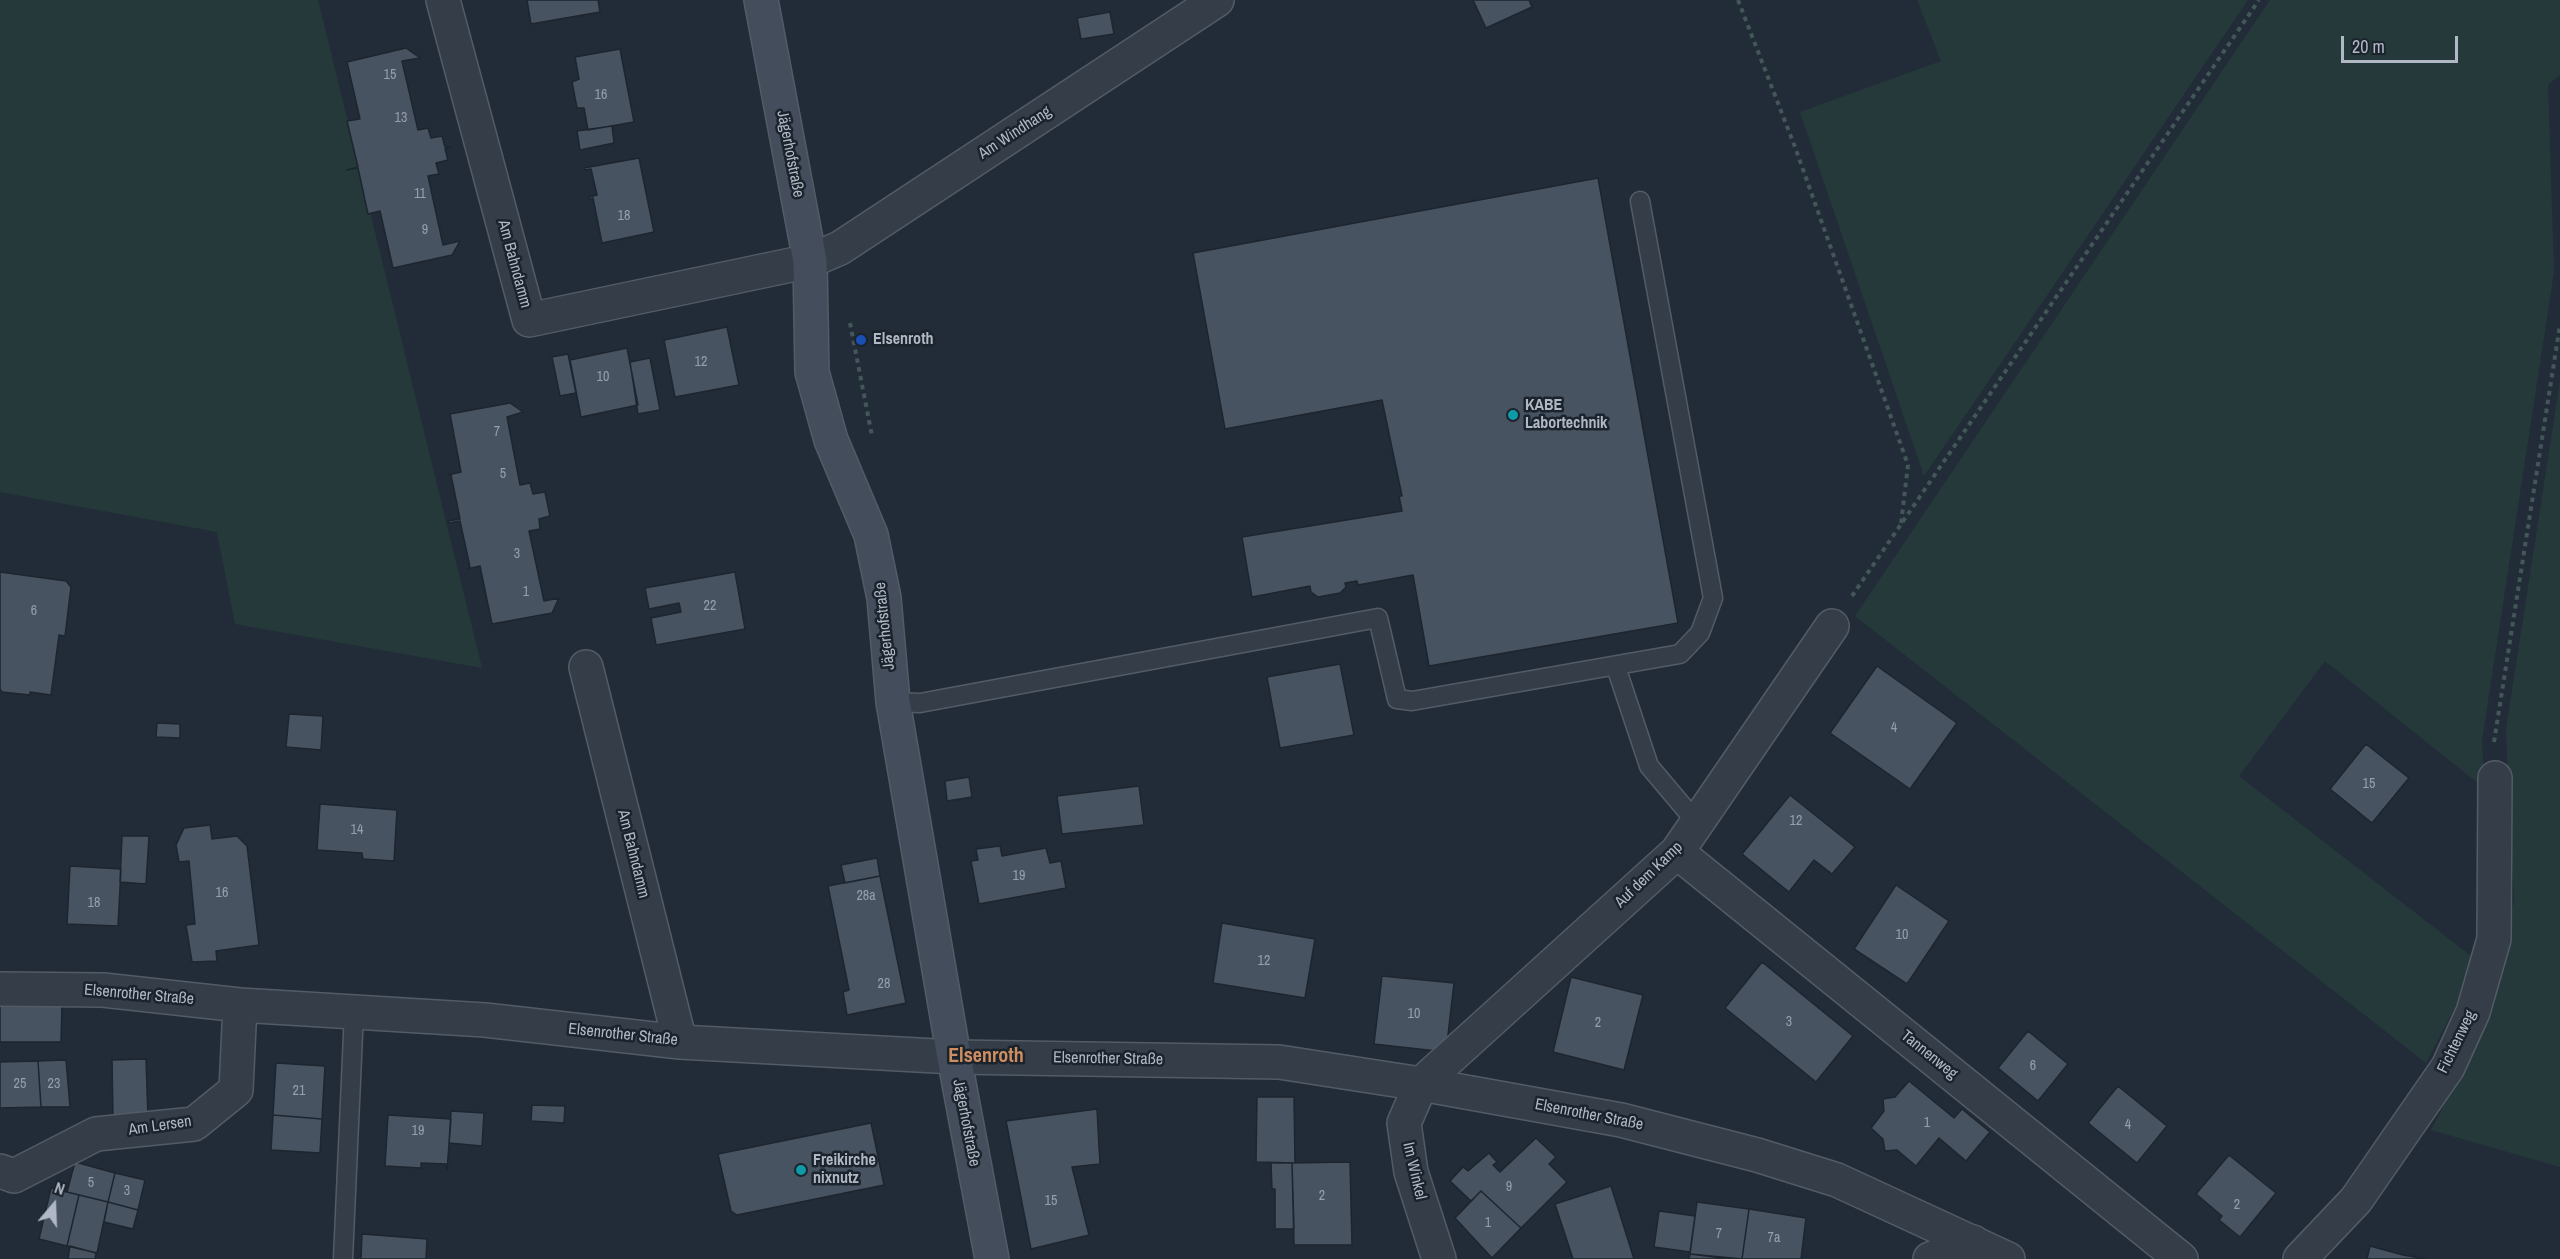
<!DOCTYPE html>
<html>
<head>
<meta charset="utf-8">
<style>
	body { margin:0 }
	#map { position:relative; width:2560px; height:1259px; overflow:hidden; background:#222c38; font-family:"Archivo Narrow",sans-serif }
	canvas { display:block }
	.north { position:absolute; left:24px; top:1175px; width:60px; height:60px; -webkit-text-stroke:4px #1b232d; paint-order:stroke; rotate:19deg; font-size:16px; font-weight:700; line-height:24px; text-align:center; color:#b0b8c5 }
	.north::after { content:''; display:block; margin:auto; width:21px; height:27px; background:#b0b8c5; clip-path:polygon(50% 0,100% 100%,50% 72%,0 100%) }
	.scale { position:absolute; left:2341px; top:36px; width:117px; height:27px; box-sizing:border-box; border:3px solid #b0b8c5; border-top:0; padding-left:8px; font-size:18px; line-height:21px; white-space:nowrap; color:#b0b8c5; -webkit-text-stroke:4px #1b232d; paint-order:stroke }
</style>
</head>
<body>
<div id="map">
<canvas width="2560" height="1259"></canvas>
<div class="north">N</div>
<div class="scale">20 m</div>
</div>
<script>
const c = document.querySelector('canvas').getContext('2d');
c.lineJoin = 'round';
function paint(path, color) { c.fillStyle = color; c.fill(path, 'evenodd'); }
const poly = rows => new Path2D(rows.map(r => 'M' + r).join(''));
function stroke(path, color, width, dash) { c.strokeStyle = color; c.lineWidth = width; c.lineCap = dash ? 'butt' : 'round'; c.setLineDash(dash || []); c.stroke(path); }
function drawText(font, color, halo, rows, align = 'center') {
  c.font = font + ' "Archivo Narrow",sans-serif'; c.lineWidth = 5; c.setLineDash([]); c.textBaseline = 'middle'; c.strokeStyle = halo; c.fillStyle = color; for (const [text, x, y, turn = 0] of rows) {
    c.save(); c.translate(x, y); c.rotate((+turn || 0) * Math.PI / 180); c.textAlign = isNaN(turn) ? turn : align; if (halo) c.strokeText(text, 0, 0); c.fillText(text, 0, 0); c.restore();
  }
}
paint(poly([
	[0,0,318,0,482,668,235,624,217,532,0,492],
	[1917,0,2248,0,1924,476,1800,112,1941,61],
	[2270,0,2560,0,2560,75,2548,85,2554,272,2482,740,2484,788,2325,661,2239,776,2471,956,2457,1004,2426,1063,1855,616],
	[2560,381,2560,1167,2431,1130,2478,1039,2514,901,2506,729]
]), '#25393a');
const building = poly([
	[527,0,598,0,600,12,531,24,527,0],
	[1473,0,1529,0,1532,7,1486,28,1473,0],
	[1110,12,1114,34,1081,39,1077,18,1110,12],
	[406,48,420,58,402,61,418,130,428,128,431,138,442,136,445,147,451,147,445,149,448,160,436,163,439,174,428,176,443,245,460,241,452,255,393,268,380,211,368,214,358,168,347,170,358,167,347,121,360,119,347,62,406,48],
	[620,49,634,122,588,130,584,108,577,108,572,82,579,79,575,57,620,49],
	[612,126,614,143,580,150,577,131,612,126],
	[639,158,654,232,602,243,593,198,589,200,589,197,597,195,591,169,585,170,584,168,639,158],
	[1598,178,1678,623,1429,666,1413,575,1358,585,1357,581,1345,583,1346,587,1340,593,1318,597,1311,592,1310,586,1252,597,1242,537,1402,511,1399,496,1402,496,1382,400,1225,429,1193,253,1598,178],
	[727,327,739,385,675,397,664,340,727,327],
	[627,348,638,405,581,417,570,360,627,348],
	[568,354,576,393,560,396,552,357,568,354],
	[650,358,660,410,638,414,630,362,650,358],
	[510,403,523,412,507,417,520,485,530,483,533,494,545,492,550,516,539,519,540,529,529,531,544,601,559,598,552,613,492,624,480,566,467,569,470,567,460,521,449,523,448,521,460,519,451,475,448,475,461,472,450,414,510,403],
	[0,572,66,581,71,587,65,636,59,635,51,695,30,692,30,695,2,692,0,689,0,572],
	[735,572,745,629,656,645,651,618,681,612,679,603,649,609,645,588,735,572],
	[1340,664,1354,735,1280,748,1267,677,1340,664],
	[1877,666,1957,723,1910,789,1830,733,1877,666],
	[289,714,323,716,321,750,286,747,289,714],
	[157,723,180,724,180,738,156,737,157,723],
	[2366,744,2409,778,2372,823,2330,789,2366,744],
	[969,777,972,797,947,801,945,781,969,777],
	[1139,786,1144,825,1062,834,1057,796,1139,786],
	[1790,795,1855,847,1832,874,1814,860,1789,892,1742,854,1790,795],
	[320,804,397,810,394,861,363,859,362,853,317,850,320,804],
	[210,825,212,839,237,836,247,846,259,945,216,951,217,961,192,962,186,925,195,924,189,861,179,862,176,845,184,828,210,825],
	[122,836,149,836,146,884,120,882,122,836],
	[1000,846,1002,856,1046,848,1050,863,1061,861,1066,888,979,904,971,861,978,860,976,849,1000,846],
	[877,858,880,876,845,883,841,865,877,858],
	[70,866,121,869,118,926,67,924,70,866],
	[880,876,906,1003,847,1015,843,992,849,990,828,886,880,876],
	[1896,885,1949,921,1907,984,1854,949,1896,885],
	[1222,923,1315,939,1305,998,1213,983,1222,923],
	[1762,962,1853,1036,1816,1082,1725,1008,1762,962],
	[1382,976,1454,983,1446,1052,1374,1044,1382,976],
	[1571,977,1643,995,1624,1070,1553,1052,1571,977],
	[62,1003,61,1042,0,1042,0,1004,62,1003],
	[2028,1031,2068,1064,2038,1101,1998,1068,2028,1031],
	[146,1059,148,1119,113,1120,112,1060,146,1059],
	[66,1060,70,1107,41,1107,38,1061,66,1060],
	[38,1061,41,1107,0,1108,0,1062,38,1061],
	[276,1063,325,1066,322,1119,273,1115,276,1063],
	[1909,1081,1954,1118,1962,1109,1990,1132,1966,1161,1939,1138,1916,1166,1897,1150,1885,1151,1883,1139,1871,1128,1884,1111,1883,1099,1895,1097,1909,1081],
	[2118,1086,2167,1126,2137,1163,2088,1123,2118,1086],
	[1257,1097,1294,1097,1295,1163,1256,1162,1257,1097],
	[532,1105,565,1106,564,1123,531,1121,532,1105],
	[1097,1109,1100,1164,1072,1167,1089,1235,1031,1249,1006,1121,1097,1109],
	[451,1111,484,1113,482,1146,449,1143,451,1111],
	[273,1115,322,1119,320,1153,271,1150,273,1115],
	[388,1115,451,1119,447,1170,446,1164,421,1163,421,1168,385,1166,388,1115],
	[871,1123,884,1185,737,1215,731,1211,718,1154,871,1123],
	[1536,1138,1556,1157,1549,1164,1567,1182,1521,1228,1481,1191,1471,1201,1450,1181,1463,1167,1468,1171,1489,1153,1497,1162,1493,1165,1500,1172,1536,1138],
	[2229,1155,2276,1193,2240,1237,2219,1220,2222,1216,2196,1194,2229,1155],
	[75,1162,115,1173,108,1202,67,1192,75,1162],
	[1350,1162,1352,1245,1294,1245,1292,1163,1350,1162],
	[1271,1163,1292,1163,1294,1229,1275,1229,1275,1189,1272,1189,1271,1163],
	[115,1173,145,1180,138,1210,108,1202,115,1173],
	[1611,1186,1634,1259,1573,1259,1555,1204,1611,1186],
	[51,1188,79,1195,67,1246,39,1239,51,1188],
	[1481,1191,1521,1228,1492,1258,1455,1218,1481,1191],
	[79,1195,108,1202,97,1253,67,1246,79,1195],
	[108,1202,138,1210,133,1229,104,1222,108,1202],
	[1697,1202,1749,1209,1742,1259,1690,1254,1697,1202],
	[1749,1209,1806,1218,1801,1259,1742,1259,1749,1209],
	[1659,1211,1695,1216,1690,1252,1654,1247,1659,1211],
	[362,1234,427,1239,426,1259,361,1259,362,1234],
	[70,1246,96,1253,95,1259,68,1259,70,1246],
	[2370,1246,2403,1255,2426,1259,2367,1259,2370,1246],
	[1690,1254,1722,1258,1722,1259,1689,1259,1690,1254]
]);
paint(building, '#485362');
stroke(building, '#1d252f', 1.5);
const service = poly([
	[1616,667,1649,766,1697,823],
	[893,702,920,703,1378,618,1397,699,1412,701,1680,654,1700,633,1713,598,1640,201],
	[343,1259,354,1012]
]);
const minor = poly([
	[443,0,529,320,810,261,840,248,1217,0],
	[586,667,680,1042],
	[1677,852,2181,1259],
	[0,989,103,990,240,1005,485,1020,680,1042,954,1057],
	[0,1171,14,1176,96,1134,194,1124,236,1090,240,1005],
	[1439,1259,1411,1172,1404,1123,1421,1084,1677,852,1832,626],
	[1930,1259,1973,1242],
	[2300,1259,2356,1200,2448,1067,2473,1012,2494,939,2495,778]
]);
const tertiary = poly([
	[954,1057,1279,1062,1421,1084,1621,1120,1757,1155,1837,1180,2008,1259]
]);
const secondary = poly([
	[761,0,810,261,812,372,831,440,871,535,884,598,893,702,954,1057,992,1259]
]);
stroke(service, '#535b66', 21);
stroke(minor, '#535b66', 36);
stroke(tertiary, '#535b66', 36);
stroke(secondary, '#535b66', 36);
stroke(poly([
	[1738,0,1795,147,1908,465,1901,524],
	[850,323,872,436],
	[1852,596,2259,0],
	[2494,742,2560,325]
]), '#435658', 4, [4.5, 4.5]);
stroke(service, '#353e48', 18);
stroke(minor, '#353e48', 33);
stroke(tertiary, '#353e48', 33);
stroke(secondary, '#444d5b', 33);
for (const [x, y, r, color] of [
	[861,340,6,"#1a4fb4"],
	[1513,415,6,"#0f9aa8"],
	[801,1170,6,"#0f9aa8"]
]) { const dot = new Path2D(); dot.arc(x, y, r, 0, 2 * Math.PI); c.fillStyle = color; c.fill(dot); stroke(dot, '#1b232d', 2); }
drawText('14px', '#969fac', null, [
	["15",390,75],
	["16",601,95],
	["13",401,118],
	["11",420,194],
	["18",624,216],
	["9",425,230],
	["12",701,362],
	["10",603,377],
	["7",497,432],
	["5",503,474],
	["3",517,554],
	["1",526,592],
	["22",710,606],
	["6",34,611],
	["4",1894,728],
	["15",2369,784],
	["12",1796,821],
	["14",357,830],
	["19",1019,876],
	["16",222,893],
	["28a",866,896],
	["18",94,903],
	["10",1902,935],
	["12",1264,961],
	["28",884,984],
	["10",1414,1014],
	["3",1789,1022],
	["2",1598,1023],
	["6",2033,1066],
	["25",20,1084],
	["23",54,1084],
	["21",299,1091],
	["1",1927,1123],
	["4",2128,1125],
	["19",418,1131],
	["5",91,1183],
	["9",1509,1187],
	["3",127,1191],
	["2",1322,1196],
	["15",1051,1201],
	["2",2237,1205],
	["1",1488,1223],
	["7",1719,1234],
	["7a",1774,1238]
]);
drawText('16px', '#b0b8c5', '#1b232d', [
	["Am Windhang",1015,133,-33],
	["Jägerhofstraße",790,154,79],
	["Am Bahndamm",514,264,75],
	["Jägerhofstraße",885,626,-96],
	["Am Bahndamm",633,854,76],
	["Auf dem Kamp",1649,875,-44],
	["Elsenrother Straße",139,995,5],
	["Elsenrother Straße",623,1035,6],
	["Fichtenweg",2457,1042,-64],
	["Tannenweg",1929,1055,39],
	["Elsenrother Straße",1108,1059,1],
	["Elsenrother Straße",1589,1115,11],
	["Jägerhofstraße",966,1123,79],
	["Am Lersen",160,1126,-8],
	["Im Winkel",1414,1171,77]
]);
drawText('bold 16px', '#b0b8c5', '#1b232d', [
	["Elsenroth",873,340],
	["KABE",1525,406],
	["Labortechnik",1525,424],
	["Freikirche",813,1161],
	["nixnutz",813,1179]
], 'left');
drawText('bold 20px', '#ce8e61', '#1b232d', [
	["Elsenroth",986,1057]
]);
</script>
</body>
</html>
